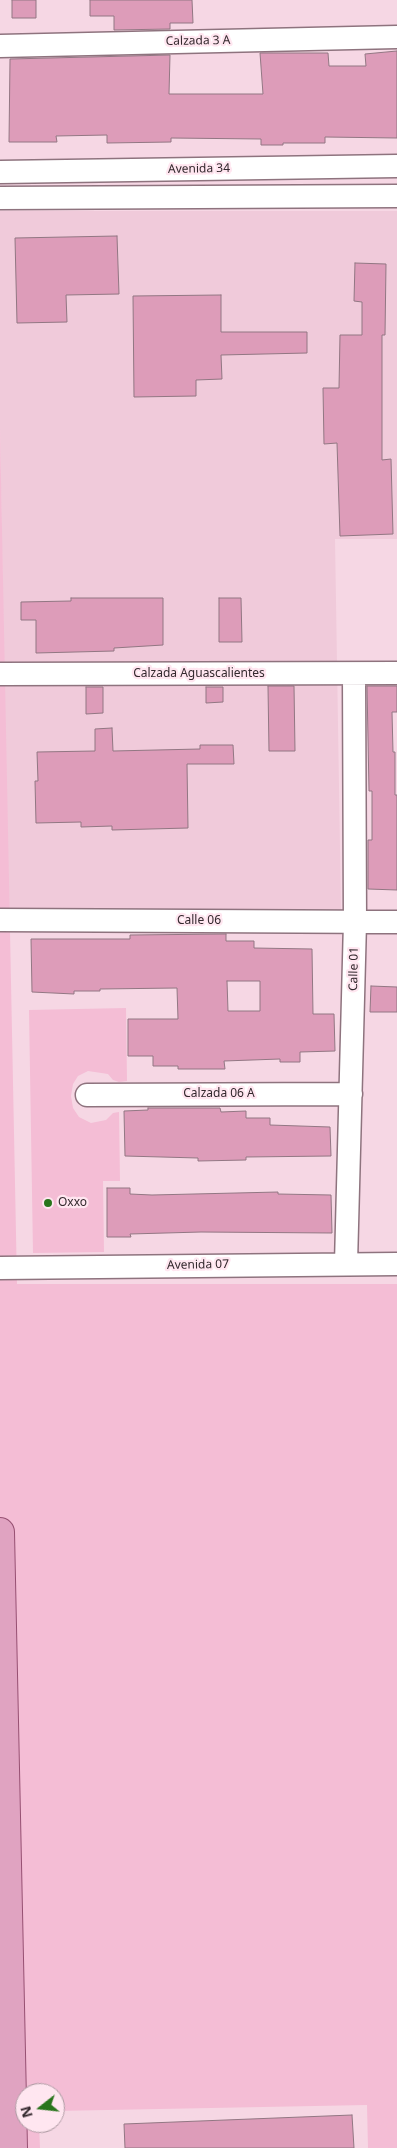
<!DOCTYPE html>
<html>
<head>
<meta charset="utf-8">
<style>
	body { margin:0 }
	#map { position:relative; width:397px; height:2148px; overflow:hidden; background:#f6d7e4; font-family:"Noto Sans",sans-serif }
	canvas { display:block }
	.north { position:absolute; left:15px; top:2083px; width:50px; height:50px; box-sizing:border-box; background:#ffe6f0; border:1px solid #ad9aa2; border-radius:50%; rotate:254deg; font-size:14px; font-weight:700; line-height:20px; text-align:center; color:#33282d }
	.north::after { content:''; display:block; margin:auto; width:18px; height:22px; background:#29751c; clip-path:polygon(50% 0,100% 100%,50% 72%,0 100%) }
</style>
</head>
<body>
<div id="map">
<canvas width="397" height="2148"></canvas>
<div class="north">N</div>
</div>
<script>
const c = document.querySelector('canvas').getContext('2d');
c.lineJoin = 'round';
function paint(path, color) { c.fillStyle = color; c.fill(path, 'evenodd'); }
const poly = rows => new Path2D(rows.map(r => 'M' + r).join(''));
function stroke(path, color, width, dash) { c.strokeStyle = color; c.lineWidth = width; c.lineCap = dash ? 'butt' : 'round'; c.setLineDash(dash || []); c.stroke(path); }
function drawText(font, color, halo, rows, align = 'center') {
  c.font = font + ' "Noto Sans",sans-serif'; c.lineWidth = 4.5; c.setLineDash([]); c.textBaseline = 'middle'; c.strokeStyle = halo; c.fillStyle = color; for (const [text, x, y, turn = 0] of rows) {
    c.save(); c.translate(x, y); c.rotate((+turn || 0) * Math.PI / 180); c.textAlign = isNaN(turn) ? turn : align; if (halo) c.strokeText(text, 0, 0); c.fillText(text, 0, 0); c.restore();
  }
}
paint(poly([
	[0,211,397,211,397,539,335,539,341,910,8,909,0,428]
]), '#f0cada');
paint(poly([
	[0,428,17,1284,397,1284,397,2148,368,2148,367,2105,55,2111,55,2093,25,2093,25,2123,39,2123,40,2148,0,2148],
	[126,1008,127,1081,119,1082,113,1080,108,1074,88,1071,78,1076,73,1084,71,1096,73,1108,79,1117,91,1123,106,1120,113,1113,119,1112,120,1181,103,1181,104,1252,33,1253,29,1010]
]), '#f4bdd5');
const building = poly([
	[12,0,36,0,36,18,12,18,12,0],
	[90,0,192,0,193,23,170,23,170,29,114,30,114,16,90,16,90,0],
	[397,51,397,138,325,137,325,143,283,143,283,145,261,145,261,139,171,138,171,142,107,143,107,135,56,136,57,142,9,142,10,59,170,55,169,94,263,94,260,53,328,53,329,66,366,66,365,54,397,51],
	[117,236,119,294,66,295,67,322,17,323,15,238,117,236],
	[355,263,386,264,385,335,382,335,382,460,391,459,393,534,340,536,337,443,324,444,323,388,339,388,340,335,362,335,362,302,354,301,355,263],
	[221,295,221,332,307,332,307,353,221,355,222,379,196,380,196,396,134,397,133,296,221,295],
	[71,598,163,598,163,645,114,648,114,651,36,653,36,620,21,620,21,602,71,601,71,598],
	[219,598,241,598,242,642,219,642,219,598],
	[268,686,294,686,295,751,269,751,268,686],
	[367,686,397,686,397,712,392,712,393,752,395,752,395,795,397,795,397,890,368,889,368,840,372,840,372,791,369,791,367,686],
	[86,687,103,687,103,713,86,714,86,687],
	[206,687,223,687,223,702,206,703,206,687],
	[112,728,113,751,200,749,200,745,233,745,234,764,187,764,188,828,112,830,112,826,81,827,81,822,36,823,35,781,38,781,37,752,95,751,95,729,112,728],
	[226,934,226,941,254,941,254,948,312,949,313,1014,334,1014,335,1051,300,1052,300,1062,280,1062,280,1059,224,1061,225,1069,178,1069,178,1066,153,1066,153,1056,128,1056,128,1019,178,1019,177,988,100,989,100,991,74,991,74,994,32,992,31,939,130,939,130,935,226,934],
	[227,981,260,981,260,1011,228,1011,227,981],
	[371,986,397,987,397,1012,370,1012,371,986],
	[148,1108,220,1108,221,1112,246,1111,246,1118,270,1118,270,1125,330,1127,331,1156,246,1157,246,1160,198,1161,198,1158,125,1156,124,1111,148,1110,148,1108],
	[107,1188,130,1188,130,1194,152,1195,278,1192,278,1194,331,1195,332,1233,201,1232,130,1234,131,1237,107,1237,107,1188],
	[352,2115,354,2148,125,2148,124,2124,352,2115]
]);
paint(building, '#dd9cb9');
stroke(building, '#927783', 1);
const minor = poly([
	[0,46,397,37],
	[0,172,397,166],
	[0,198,397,196],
	[0,674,397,673],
	[0,920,397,922],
	[87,1095,351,1094],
	[346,1263,355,922,354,674],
	[0,1268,397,1264]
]);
const major = poly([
	[0,1532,13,2148]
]);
stroke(minor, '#8e737e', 25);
stroke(major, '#965072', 30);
stroke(minor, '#fff', 22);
stroke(major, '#e0a3c1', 28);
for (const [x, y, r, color] of [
	[48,1203,5,"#29751c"]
]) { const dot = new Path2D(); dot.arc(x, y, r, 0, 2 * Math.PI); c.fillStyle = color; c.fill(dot); stroke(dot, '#ffe6f0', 2); }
drawText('12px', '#33282d', '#ffe6f0', [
	["Calzada 3 A",198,41,-1],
	["Avenida 34",199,169,-1],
	["Calzada Aguascalientes",199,674],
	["Calle 06",199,921],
	["Calle 01",354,969,-89],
	["Calzada 06 A",219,1094],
	["Avenida 07",198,1265,-1]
]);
drawText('12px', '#33282d', '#ffe6f0', [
	["Oxxo",58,1203]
], 'left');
</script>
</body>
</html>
